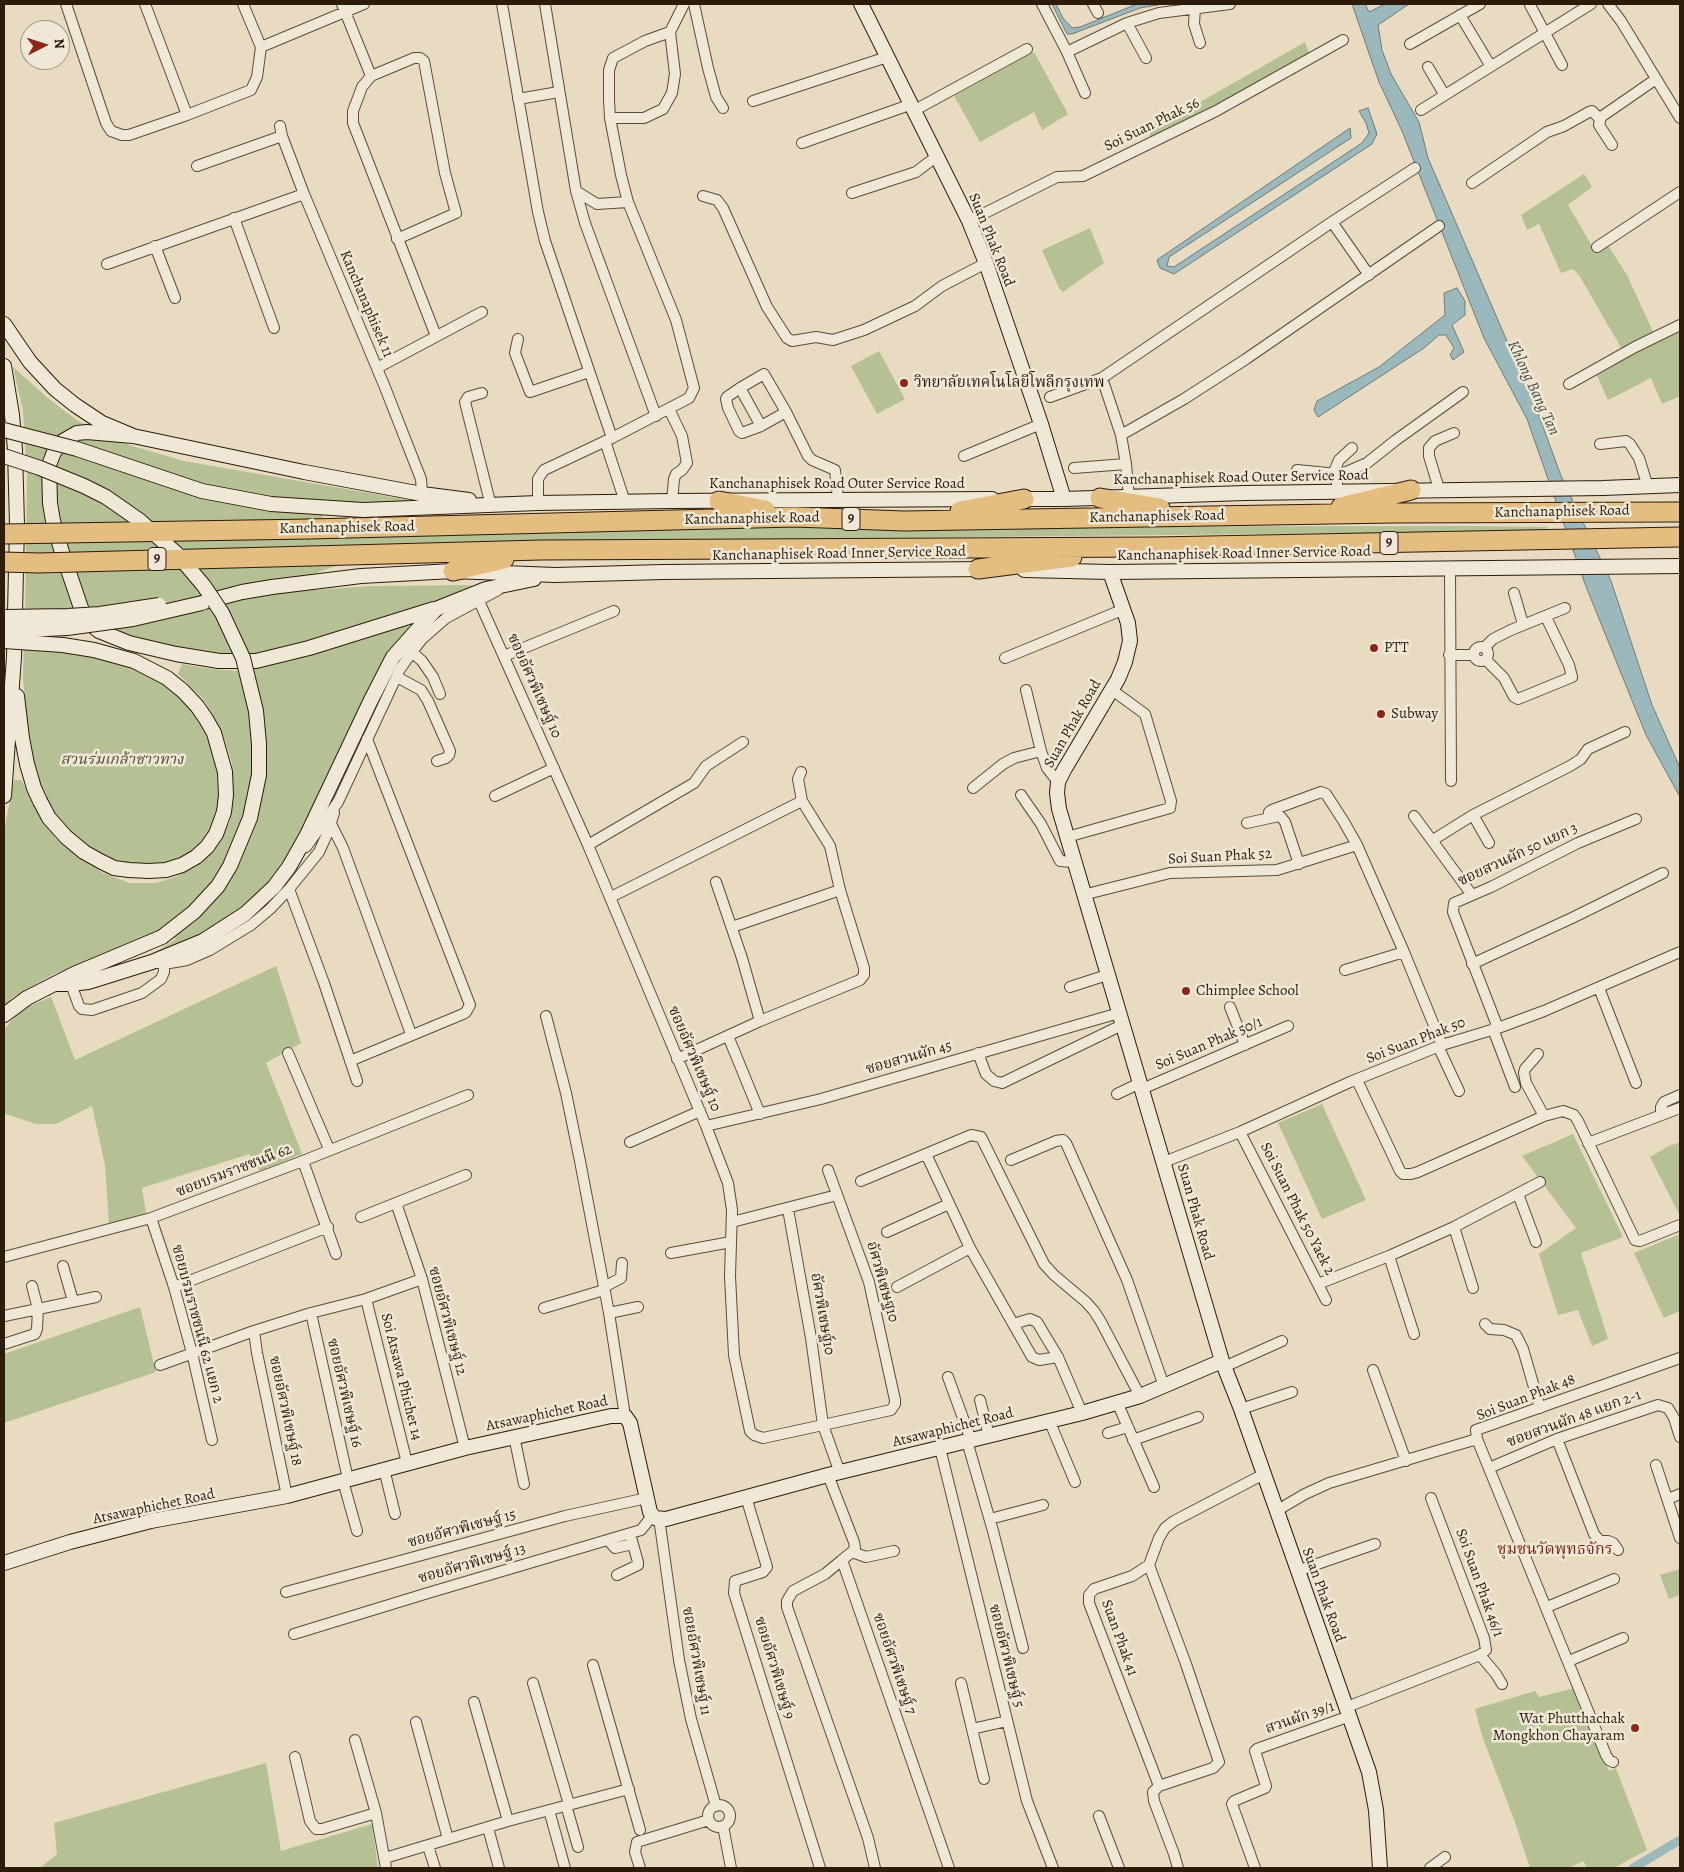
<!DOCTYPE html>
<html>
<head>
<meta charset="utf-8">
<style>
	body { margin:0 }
	#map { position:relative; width:1684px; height:1872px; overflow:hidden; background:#e8dbc2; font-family:Alegreya,serif }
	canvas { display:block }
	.frame { position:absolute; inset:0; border:5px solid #2d1b0b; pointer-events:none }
	.north { position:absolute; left:20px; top:20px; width:50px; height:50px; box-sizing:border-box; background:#f0e8d7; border:1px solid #a29685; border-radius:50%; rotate:85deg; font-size:14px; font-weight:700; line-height:20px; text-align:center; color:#2d1b0b }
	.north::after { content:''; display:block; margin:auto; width:18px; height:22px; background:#8f2418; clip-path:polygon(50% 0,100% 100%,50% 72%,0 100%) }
</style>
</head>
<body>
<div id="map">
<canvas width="1684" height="1872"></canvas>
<div class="frame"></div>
<div class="north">N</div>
</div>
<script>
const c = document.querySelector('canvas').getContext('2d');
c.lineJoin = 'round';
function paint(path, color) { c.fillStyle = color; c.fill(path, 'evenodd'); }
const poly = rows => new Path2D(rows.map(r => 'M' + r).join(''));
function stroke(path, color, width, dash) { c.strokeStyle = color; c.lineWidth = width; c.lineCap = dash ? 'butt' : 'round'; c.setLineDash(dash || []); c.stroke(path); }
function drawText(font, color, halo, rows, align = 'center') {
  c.font = font + ' Alegreya,"Noto Serif Thai",serif'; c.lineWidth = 5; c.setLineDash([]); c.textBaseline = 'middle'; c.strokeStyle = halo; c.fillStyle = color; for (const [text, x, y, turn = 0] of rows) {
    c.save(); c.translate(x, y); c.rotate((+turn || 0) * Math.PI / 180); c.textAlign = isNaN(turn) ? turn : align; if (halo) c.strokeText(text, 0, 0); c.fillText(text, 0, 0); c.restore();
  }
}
paint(poly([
	[1305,42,1309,53,1212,109,1150,137,1149,127,1195,105],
	[1034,52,1068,114,1042,130,1034,112,980,142,954,96],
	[1584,174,1592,187,1568,205,1595,251,1607,244,1627,275,1654,334,1680,322,1680,396,1662,404,1651,378,1608,400,1596,373,1627,358,1579,275,1573,269,1561,273,1539,224,1527,230,1521,215],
	[1090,228,1104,263,1063,292,1059,288,1042,250],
	[879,351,905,399,877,414,851,366],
	[13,367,49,399,78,421,129,445,184,461,421,502,333,502,309,536,737,527,1473,526,1547,527,1547,530,1367,533,875,538,311,550,346,563,318,572,313,590,374,586,473,585,432,604,303,645,234,660,114,633,25,624,27,475,23,411],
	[411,624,397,645,281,873,230,921,184,944,144,959,176,939,164,930,103,956,54,974,13,997,4,1006,4,831,14,780,21,780,56,839,103,873,130,883,156,883,175,877,196,867,216,845,230,822,233,798,232,763,223,735,204,700,178,674,182,664,204,668,237,671,289,661],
	[24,636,147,670,187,701,215,751,219,772,219,803,215,824,203,842,190,855,175,863,131,865,105,857,64,827,44,797,36,776,28,736,23,678],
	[276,966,301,1043,266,1063,302,1154,260,1171,249,1154,142,1188,146,1213,109,1224,105,1165,92,1106,56,1124,36,1124,6,1114,4,1115,4,1030,20,1010,51,997,75,1060],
	[1322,1104,1366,1200,1322,1219,1278,1123],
	[1573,1134,1623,1237,1581,1253,1608,1339,1592,1346,1578,1310,1558,1315,1539,1254,1576,1228,1522,1156],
	[1680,1142,1680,1216,1650,1157,1667,1147],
	[1680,1234,1680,1311,1664,1318,1634,1253],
	[140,1307,156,1372,4,1423,4,1354],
	[1680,1569,1680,1595,1669,1599,1660,1575],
	[1574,1688,1609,1771,1616,1768,1647,1850,1614,1868,1587,1868,1583,1861,1569,1868,1530,1868,1514,1819,1482,1736,1475,1709,1535,1691,1539,1697],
	[266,1763,281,1851,372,1824,378,1868,40,1868,57,1854,54,1823]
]), '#b5c094');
const water = poly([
	[1052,4,1056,4,1063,18,1072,28,1080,27,1137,4,1163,4,1140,8,1072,34,1067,34,1052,4],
	[1352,4,1365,4,1369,12,1385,4,1409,4,1378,25,1382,50,1391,74,1419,122,1428,158,1538,413,1561,476,1611,581,1652,705,1680,768,1680,797,1646,735,1585,584,1527,419,1484,338,1402,131,1379,82,1352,4],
	[1368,108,1377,134,1372,144,1174,274,1160,268,1157,260,1350,128,1351,138,1169,257,1167,266,1174,267,1362,143,1369,133,1366,123,1359,111,1368,108],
	[1457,288,1465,301,1465,315,1452,325,1464,352,1453,360,1450,355,1454,348,1446,335,1439,335,1424,348,1318,417,1314,410,1317,401,1379,367,1445,315,1444,293,1457,288]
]);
paint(water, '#9bb9bd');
stroke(water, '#6f7a76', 1);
stroke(poly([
	[1633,1868,1680,1840]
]), '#9bb9bd', 9);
const street = poly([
	[66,4,106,123,111,131,122,135,129,135,187,115,251,90,257,77,261,47,243,4],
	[145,4,187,115],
	[342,4,371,76,362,87,353,111,353,123,436,336],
	[502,4,538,212,545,241,612,438],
	[545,4,576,191,585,223,656,416],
	[694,4,708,68,716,97,723,108],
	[1042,4,1067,52,1085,93],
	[1093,4,1098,13],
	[1608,4,1621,21,1680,118],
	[1530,5,1562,65],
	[1195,8,1194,24,1200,43],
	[1460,15,1490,65],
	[1127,23,1146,58],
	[1410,44,1480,4],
	[261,47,364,4],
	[1067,52,1127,23,1159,13,1230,4],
	[1428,67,1444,94],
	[371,76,414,58,420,58,424,61,445,173,456,213,397,239],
	[518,99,559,92],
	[753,101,887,57],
	[915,110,1027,49],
	[1421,110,1591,4],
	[610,118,644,118,663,109,672,93,675,74,670,32],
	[280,126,282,136,304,194,384,385,421,479,422,494],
	[802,143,912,104],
	[1612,145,1599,125,1601,117,1656,79],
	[197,166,282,136],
	[1472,183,1547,132,1564,126,1589,112,1592,111,1600,119],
	[576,191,597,204,628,202],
	[852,193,916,172,937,156],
	[703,196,717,200,723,208,767,307,787,338,792,341,816,337,833,340,864,330,915,306,942,286,986,263],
	[234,218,274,328],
	[969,221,1057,177,1083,176,1216,111,1343,40],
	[1332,222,1369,275],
	[155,246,175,298],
	[1597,247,1680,192],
	[107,264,304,194],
	[518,339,515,353,530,392,589,372],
	[377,368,482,312],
	[1102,378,1121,435,1126,464],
	[1569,384,1635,347,1680,325],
	[740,388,761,426],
	[482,393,468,397,465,402,490,502],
	[1050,397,1102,378,1332,222,1415,168],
	[669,409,682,436,687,463,682,470,676,474,674,479,672,501],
	[786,412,761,426,742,433,739,431,728,408,726,399,727,397,740,388,764,374,786,412,808,456,812,460,835,470,838,499],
	[1121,435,1184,399,1246,359,1439,226],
	[605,441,625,502],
	[1600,444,1626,441,1630,444,1639,458,1648,487],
	[964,456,1041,424],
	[1074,468,1126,464,1129,497],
	[1297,470,1337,474],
	[1333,474,1339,460,1352,448],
	[1439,489,1429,456,1429,448,1435,441,1454,433],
	[1337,491,1337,474,1346,472,1367,463,1396,440,1463,392],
	[538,503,538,479,544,470,612,438,689,398,694,388,676,320,628,202,621,175,610,118,609,100,609,70,613,58,645,41,670,32,684,4],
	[1450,568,1451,781],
	[1514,593,1523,624],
	[479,601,588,845,706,1126,728,1183,732,1210,730,1276,734,1355,750,1431,754,1435,763,1438,823,1425,840,1473],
	'1474 654a7 7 0 1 1 14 0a7 7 0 1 1-14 0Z',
	[1485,647,1493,639,1511,630,1565,608],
	[412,652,422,661,433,677,440,694],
	[1449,655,1474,655],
	[504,656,614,611],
	[1005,658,1122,610],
	[1486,660,1504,678,1514,697,1518,699,1572,677,1569,665,1546,617],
	[397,677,421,690,428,701,450,751,449,755,446,758,437,761],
	[1026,690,1041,751,1047,768,1058,782],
	[973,788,1003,764,1014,758,1041,751],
	[1021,795,1041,824,1060,861,1074,862],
	[495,796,554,768],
	[1473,815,1489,843],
	[1414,816,1472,895],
	[1268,818,1269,812,1272,810,1321,792,1326,794,1344,822,1357,845,1404,952,1442,1045],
	[1247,823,1279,816,1281,817,1285,822,1299,864],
	[331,824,343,848,411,1034],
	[1067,837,1170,808,1171,801,1145,714,1112,690],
	[1433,840,1473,815,1570,766,1581,759,1588,749,1625,732],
	[588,845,694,783,706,766,743,742],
	[306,847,338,802,400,669,412,652,422,639,446,618,498,590],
	[716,882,742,958,760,1021],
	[289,889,324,983,357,1081],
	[1083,895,1170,873,1277,870,1357,845],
	[611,897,802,801],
	[732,927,840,890],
	[152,962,164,964,187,960,210,950,251,925,270,909,289,889,319,852,328,832,334,813],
	[1472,964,1572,918,1663,873],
	[1345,970,1404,952],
	[71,984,79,1006,82,1009,92,1010,142,993,161,979,164,972,164,964],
	[1070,987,1107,975],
	[1599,988,1636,1083],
	[1230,1007,1245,1045],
	[546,1016,566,1093,580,1161,609,1313,625,1416],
	[1498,1028,1453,912,1454,903,1491,887,1578,843,1636,819],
	[1493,1029,1515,1087],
	[728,1036,760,1114],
	[1438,1046,1459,1091],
	[288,1053,329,1149],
	[978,1053,986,1074,994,1081,1002,1083,1122,1025],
	[1538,1054,1525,1069,1524,1073,1526,1083,1544,1116],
	[677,1059,760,1021,860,980,864,975,864,968,840,890,830,846,802,801,798,779,801,772],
	[350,1061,463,1014,466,1012,470,1005,367,739],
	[1357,1080,1400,1171,1403,1174,1411,1174,1418,1172,1544,1116,1563,1111,1574,1115,1578,1121,1635,1240,1640,1241,1680,1225],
	[1142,1089,1288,1026],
	[1117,1094,1140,1083],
	[1661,1115,1661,1107,1664,1102,1680,1095],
	[706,1126,821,1099,1119,1013],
	[1240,1132,1326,1300],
	[630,1142,700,1111],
	[1588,1143,1680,1108],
	[926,1154,970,1248,1032,1357,1039,1360,1058,1357,1082,1413],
	[1011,1160,1056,1141,1063,1140,1066,1143,1127,1280,1164,1386],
	[303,1161,336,1254],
	[1164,1162,1240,1132,1350,1082,1442,1045,1498,1028,1544,1011,1680,952],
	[861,1181,971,1135,981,1137,1044,1264,1054,1275,1086,1302,1094,1311,1101,1322,1140,1396],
	[1518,1194,1536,1242],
	[396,1203,422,1279,465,1448],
	[788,1209,811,1338,823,1425,891,1410,895,1404,895,1400,869,1282,828,1170],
	[361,1217,466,1175],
	[151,1218,174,1287,192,1353,212,1440],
	[732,1222,837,1195],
	[1454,1227,1473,1288],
	[887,1232,949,1204],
	[671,1253,731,1242],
	[1389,1256,1414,1334],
	[4,1257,151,1218,303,1161,468,1095],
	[63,1266,73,1301],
	[1318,1284,1389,1256,1454,1227,1540,1182],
	[174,1287,328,1227],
	[604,1287,621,1278,622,1263],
	[897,1287,970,1248],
	[366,1299,407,1463],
	[544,1308,604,1290],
	[311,1313,348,1479],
	[609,1313,638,1307],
	[4,1316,96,1297],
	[1013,1324,1030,1319,1037,1322,1058,1357],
	[1485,1324,1490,1329,1504,1330,1516,1335,1523,1349,1540,1408],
	[254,1331,257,1353,287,1496],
	[4,1344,35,1334,37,1329,38,1309,32,1286],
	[160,1365,254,1331,311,1313,366,1299,422,1279],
	[1224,1367,1282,1341],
	[1373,1370,1406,1461],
	[948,1377,971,1440],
	[980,1400,989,1436],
	[1117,1402,1154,1487],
	[1241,1409,1292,1392],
	[1049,1420,1075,1482],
	[1108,1433,1128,1427],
	[514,1436,524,1484],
	[1477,1439,1606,1755,1609,1760,1613,1762],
	[1557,1439,1594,1534,1600,1541,1608,1541,1613,1543,1618,1550],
	[1133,1440,1198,1417],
	[967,1441,993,1531,1023,1648],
	[940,1448,1027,1801,1053,1868],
	[1656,1465,1680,1538],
	[1489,1468,1557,1439,1658,1405,1668,1408,1674,1418,1680,1437],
	[384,1469,395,1514],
	[828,1475,854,1542,855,1548,852,1552,842,1560,949,1868],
	[343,1481,357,1531],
	[746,1497,767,1567,763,1572,735,1581,734,1593,820,1868],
	[1668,1499,1680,1494],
	[1276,1511,1305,1494,1329,1483,1477,1439,1476,1430,1680,1358],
	[661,1519,660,1525,679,1660,691,1719,716,1806],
	[990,1519,1043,1505],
	[609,1541,615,1548,633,1544],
	[852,1552,866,1557,894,1551],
	[842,1560,825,1574,793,1591,787,1601,787,1607,868,1838,875,1868],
	[1149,1565,1186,1664,1219,1762,1213,1768,1159,1786,1153,1792,1154,1801,1174,1854,1178,1868],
	[1297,1571,1375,1544],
	[617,1575,638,1565,638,1562,630,1534],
	[286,1592,565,1516,647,1498],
	[1547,1607,1614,1579],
	[294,1634,428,1593,641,1530,652,1516],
	[1480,1655,1496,1674,1502,1684],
	[1569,1661,1623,1638],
	[593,1665,640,1830],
	[533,1683,569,1804],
	[961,1683,984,1779],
	[474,1702,508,1821],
	[1347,1707,1480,1655,1486,1650,1484,1638,1431,1498],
	[416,1722,448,1839],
	[972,1729,1007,1721],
	[355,1740,376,1813,386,1868],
	[295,1757,310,1821,316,1829,322,1829,376,1813],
	[1159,1786,1089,1603,1089,1595,1094,1589,1132,1576,1149,1565,1159,1538,1165,1528,1174,1521,1264,1474],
	[566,1805,578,1847],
	'708 1816a11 11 0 1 1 22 0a11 11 0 1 1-22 0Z',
	[549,1810,565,1868],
	[1099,1816,1119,1868],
	[723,1826,731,1868],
	[488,1828,499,1868],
	[428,1846,435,1868],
	[385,1858,508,1821,629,1789],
	[640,1868,635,1852,637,1842,709,1820],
	[1255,1868,1232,1804,1234,1801,1265,1788,1266,1786,1255,1751,1257,1749,1350,1716],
	[1430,1868,1445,1857]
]);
const secondary = poly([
	[861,4,969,221,986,263,1041,424,1064,499],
	[4,324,30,362,55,389,75,405,102,423,133,436,304,472,422,494,469,500],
	[4,366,12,415,15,450,17,525,14,657,4,796],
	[133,436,87,432,77,433,63,441,54,452,49,465,50,503,53,521,61,549,81,608,88,622,99,631,129,643,176,654,219,661,256,661,309,648,434,609],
	[1016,499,1064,499,1245,493,1603,488,1680,485],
	[363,510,538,503,672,501,992,499],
	[1024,570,1110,572,1680,566],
	[1110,572,1128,623,1130,641,1125,662,1118,679,1064,770,1058,782,1057,793,1059,809,1222,1361,1241,1409,1369,1772,1376,1810,1380,1868],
	[204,602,242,592,272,587,361,576,453,571,555,575,663,572,987,569],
	[17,696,22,738,27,764,34,788,40,801],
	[56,984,71,984,88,982,152,962,203,941,245,914,274,887,289,867,307,835,370,702,393,657,436,609,486,589,534,579],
	[4,1015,27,998,74,974,162,937],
	[4,1563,70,1542,151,1521,287,1496,465,1448,611,1416,625,1416,630,1423,650,1512,655,1518,666,1519,828,1475,1082,1413,1140,1396,1222,1361]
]);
const highway = poly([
	[1100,498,1160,508],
	[719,501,765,510],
	[1341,507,1411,490],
	[960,511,1024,499],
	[309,529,795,517,904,521,1393,513,1680,512],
	[311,556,541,550,1155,547,1680,537],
	[978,569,1072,557],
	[453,571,504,559]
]);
stroke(street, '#5c4b39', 12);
stroke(secondary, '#2d1b0b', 16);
stroke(highway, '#2d1b0b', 21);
stroke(street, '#f0e8d7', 10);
stroke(secondary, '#f0e8d7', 14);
stroke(highway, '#e4be81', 19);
const secondaryBridge = poly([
	[4,430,77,449,202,491,271,504,363,510],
	[4,456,40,468,84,486,106,497,139,520,177,554,204,586,222,613,243,658,256,711,259,744,259,775,250,818,230,866,218,886,194,912,162,937],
	[4,617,68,616,100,614,159,605],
	[4,631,67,628,133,619,202,603],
	[4,641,63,645,94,650,134,661,167,678,183,691,197,706,206,719,214,733,225,772,226,795,224,812,216,834,207,847,196,857,182,865,166,870,149,871,129,870,114,868,100,861,84,852,66,837,49,818,40,801]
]);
const highwayBridge = poly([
	[4,534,309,529],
	[4,562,39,563,311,556]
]);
stroke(secondaryBridge, '#2d1b0b', 16, []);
stroke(highwayBridge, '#2d1b0b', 21, []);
stroke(secondaryBridge, '#f0e8d7', 14);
stroke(highwayBridge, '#e4be81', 19);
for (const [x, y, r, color] of [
	[904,383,5,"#8f2418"],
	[1374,648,5,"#8f2418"],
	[1381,714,5,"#8f2418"],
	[1186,991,5,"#8f2418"],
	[1635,1728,5,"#8f2418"]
]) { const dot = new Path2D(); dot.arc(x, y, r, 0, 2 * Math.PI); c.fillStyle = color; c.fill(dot); stroke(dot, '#f0e8d7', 2); }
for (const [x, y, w] of [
	[851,519,18],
	[1389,543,18],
	[157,559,18]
]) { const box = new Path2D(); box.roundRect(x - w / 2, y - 11.5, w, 23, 4); c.fillStyle = '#f0e8d7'; c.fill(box); stroke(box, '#2d1b0b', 1); }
drawText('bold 14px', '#2d1b0b', null, [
	["9",851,519],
	["9",1389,543],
	["9",157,559]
]);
drawText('15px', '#2d1b0b', '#f0e8d7', [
	["Soi Suan Phak 56",1152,125,-26],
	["Suan Phak Road",991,240,68],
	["Kanchanaphisek 11",366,304,67],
	["Kanchanaphisek Road Outer Service Road",1241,478,-1],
	["Kanchanaphisek Road Outer Service Road",837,484],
	["Kanchanaphisek Road",1562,512,-1],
	["Kanchanaphisek Road",1157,517,-1],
	["Kanchanaphisek Road",752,519,-1],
	["Kanchanaphisek Road",347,528,-1],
	["Kanchanaphisek Road Inner Service Road",839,554,-1],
	["Kanchanaphisek Road Inner Service Road",1244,554,-1],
	["ซอยอัศวพิเชษฐ์ 10",534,686,66],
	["Suan Phak Road",1073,724,-60],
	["ซอยสวนผัก 50 แยก 3",1518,855,-25],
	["Soi Suan Phak 52",1220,857,-3],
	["Soi Suan Phak 50",1416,1041,-21],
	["Soi Suan Phak 50/1",1209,1044,-23],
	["ซอยสวนผัก 45",909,1058,-16],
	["ซอยอัศวพิเชษฐ์ 10",694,1059,67],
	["ซอยบรมราชชนนี 62",234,1171,-21],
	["Soi Suan Phak 50 Yaek 2",1297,1209,63],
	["Suan Phak Road",1195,1212,74],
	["อัศวพิเชษฐ10",882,1282,74],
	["อัศวพิเชษฐ์10",822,1314,80],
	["ซอยอัศวพิเชษฐ์ 12",447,1321,75],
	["ซอยบรมราชชนนี 62 แยก 2",197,1324,75],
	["Soi Atsawa Phichet 14",401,1377,76],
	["ซอยอัศวพิเชษฐ์ 16",344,1393,77],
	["Soi Suan Phak 48",1526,1398,-21],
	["ซอยอัศวพิเชษฐ์ 18",285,1411,78],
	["Atsawaphichet Road",547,1414,-12],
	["ซอยสวนผัก 48 แยก 2-1",1574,1419,-20],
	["Atsawaphichet Road",953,1428,-14],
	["Atsawaphichet Road",154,1507,-12],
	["ซอยอัศวพิเชษฐ์ 15",462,1529,-15],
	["ซอยอัศวพิเชษฐ์ 13",472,1564,-16],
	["Soi Suan Phak 46/1",1479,1583,70],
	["Suan Phak Road",1323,1595,70],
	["Suan Phak 41",1119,1638,70],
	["ซอยอัศวพิเชษฐ์ 5",1006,1656,76],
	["ซอยอัศวพิเชษฐ์ 11",696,1661,80],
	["ซอยอัศวพิเชษฐ์ 7",894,1664,71],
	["ซอยอัศวพิเชษฐ์ 9",774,1668,73],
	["สวนผัก 39/1",1300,1718,-19]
]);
drawText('15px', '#2d1b0b', '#f0e8d7', [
	["วิทยาลัยเทคโนโลยีโพลีกรุงเทพ",914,383],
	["PTT",1384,648],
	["Subway",1391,714],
	["Chimplee School",1196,991],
	["Wat Phutthachak",1625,1719,"right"],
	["Mongkhon Chayaram",1625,1736,"right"]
], 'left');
drawText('italic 15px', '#564d34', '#f0e8d7', [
	["สวนร่มเกล้าชาวทาง",122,760]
]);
drawText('italic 16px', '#4e4a40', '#f0e8d7', [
	["Khlong Bang Tan",1533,388,65]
]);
drawText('16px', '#7a1f14', '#f0e8d7', [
	["ชุมชนวัดพุทธจักร",1555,1550]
]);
</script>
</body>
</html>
